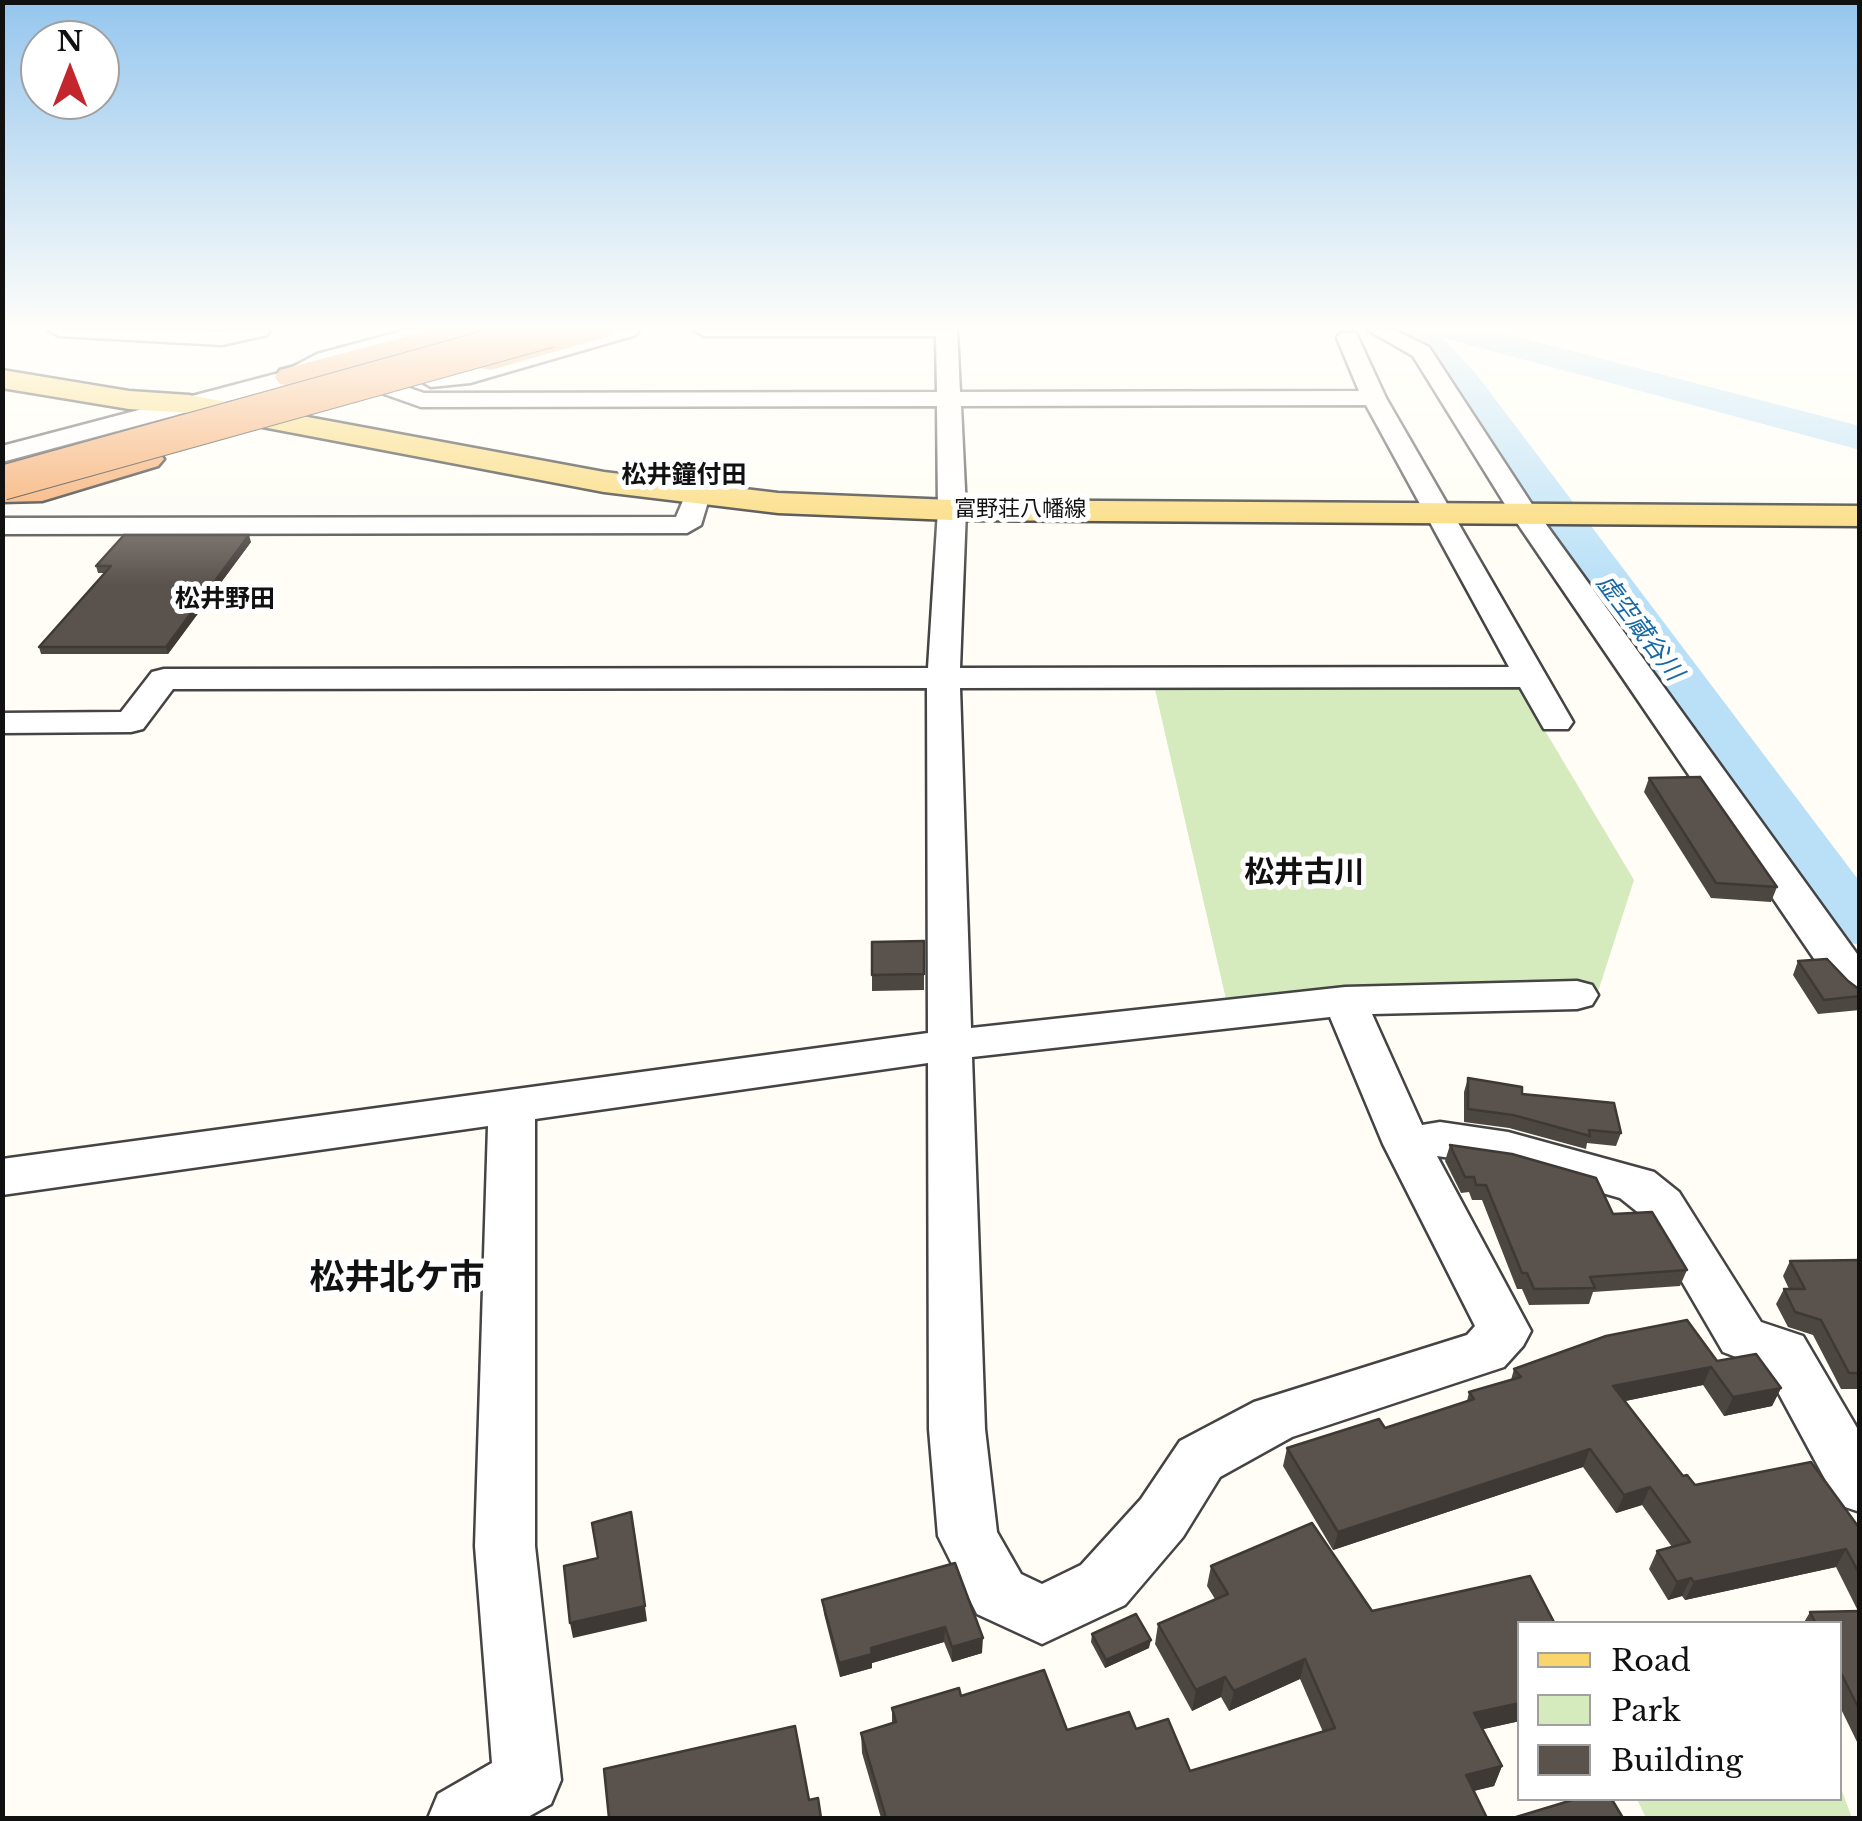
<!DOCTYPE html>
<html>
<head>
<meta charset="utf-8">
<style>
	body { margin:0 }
	#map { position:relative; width:1862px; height:1821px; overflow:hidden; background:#fffdf5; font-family:"Libre Baskerville",serif }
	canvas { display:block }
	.frame { position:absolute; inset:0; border:5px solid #111; pointer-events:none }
	.legend { position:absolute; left:1517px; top:1621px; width:325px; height:180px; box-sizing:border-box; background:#fff; border:2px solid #a0a0a0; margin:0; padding:12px 18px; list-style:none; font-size:30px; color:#111 }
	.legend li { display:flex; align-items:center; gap:20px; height:50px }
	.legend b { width:50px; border:2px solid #a0a0a0 }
	.north { position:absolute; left:20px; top:20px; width:100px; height:100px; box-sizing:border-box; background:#fff; border:2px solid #a0a0a0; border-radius:50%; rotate:0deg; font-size:28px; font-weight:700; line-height:40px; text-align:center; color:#111 }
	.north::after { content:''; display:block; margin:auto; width:35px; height:45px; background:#c4262e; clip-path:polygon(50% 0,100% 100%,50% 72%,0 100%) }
</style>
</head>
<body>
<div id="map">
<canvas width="1862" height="1821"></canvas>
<div class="frame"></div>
<ul class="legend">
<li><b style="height:12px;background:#f9d66b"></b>Road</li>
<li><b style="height:28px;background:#d5ebbd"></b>Park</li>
<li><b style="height:28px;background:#5a524d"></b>Building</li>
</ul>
<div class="north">N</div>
</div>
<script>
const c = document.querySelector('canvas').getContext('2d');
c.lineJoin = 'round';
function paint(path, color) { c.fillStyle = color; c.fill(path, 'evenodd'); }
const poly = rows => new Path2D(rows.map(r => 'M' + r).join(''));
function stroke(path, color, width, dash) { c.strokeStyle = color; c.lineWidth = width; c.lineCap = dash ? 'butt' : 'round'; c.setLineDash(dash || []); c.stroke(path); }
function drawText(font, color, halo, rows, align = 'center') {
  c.font = font + ' "Libre Baskerville","Noto Sans JP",serif'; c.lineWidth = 10; c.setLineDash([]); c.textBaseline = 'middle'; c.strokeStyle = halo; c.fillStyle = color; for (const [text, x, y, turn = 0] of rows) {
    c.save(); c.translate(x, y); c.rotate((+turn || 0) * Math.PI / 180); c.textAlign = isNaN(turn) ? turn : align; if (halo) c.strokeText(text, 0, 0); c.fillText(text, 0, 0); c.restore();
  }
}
paint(poly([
	[1153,681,1516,682,1634,880,1595,1001,1345,1001,1228,1008],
	[1840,1786,1852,1818,1646,1818,1637,1799,1840,1798]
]), '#d5ebbd');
paint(poly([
	[1401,330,1491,330,1860,426,1860,450,1443,338,1477,375,1860,882,1860,945,1838,940,1451,391,1401,330]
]), '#b9e0f7');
const minor = poly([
	[48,330,222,331,270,330,267,335,222,345,59,336,48,330],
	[406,330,440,330,437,335,333,364,299,382,2,462,2,446,283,372,317,354,406,330],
	[606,330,639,330,636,335,470,383,431,387,419,380,423,375,468,369,606,330],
	[693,330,957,330,960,392,1359,391,1337,338,1340,333,1356,333,1386,398,1573,722,1568,729,1544,729,1520,687,960,688,971,1028,1345,987,1577,981,1592,985,1598,995,1592,1005,1577,1009,1372,1014,1422,1125,1440,1122,1508,1132,1654,1172,1679,1192,1761,1322,1803,1336,1860,1433,1860,1512,1839,1505,1765,1368,1723,1352,1645,1218,1620,1198,1508,1166,1437,1156,1531,1331,1523,1346,1504,1367,1292,1437,1220,1477,1183,1537,1125,1605,1042,1644,977,1614,938,1536,929,1429,928,1063,535,1119,535,1546,561,1780,551,1804,526,1818,428,1818,438,1794,492,1763,475,1546,488,1126,2,1195,2,1159,928,1033,927,688,173,689,143,729,131,732,2,733,2,713,121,712,152,672,164,669,928,668,938,510,937,406,421,407,384,394,380,389,392,382,424,393,937,392,936,336,704,336,693,330],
	[1366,405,1509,667,960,668,966,510,961,406,1366,405],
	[1330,1017,1383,1144,1475,1326,1467,1335,1254,1402,1180,1441,1141,1499,1081,1565,1042,1584,1021,1574,997,1532,985,1429,972,1057,1330,1017],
	[1368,330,1394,330,1429,347,1537,512,1860,958,1860,996,1845,993,1817,963,1511,514,1413,356,1368,330],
	[697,487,710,495,701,525,687,533,2,534,2,518,676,517,688,489,697,487]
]);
const major = poly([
	[2,370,129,391,189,395,604,472,778,493,952,500,1860,506,1860,526,952,520,778,513,604,492,189,413,129,409,2,388,2,370]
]);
const highway = poly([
	[431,330,478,330,473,336,291,386,280,384,275,377,280,370,431,330],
	[568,330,614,330,609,336,491,370,480,368,476,361,480,354,568,330],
	[146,448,158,452,164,459,158,466,42,501,2,502,2,480,40,479,146,448]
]);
stroke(minor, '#444', 5);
stroke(major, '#222', 5);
stroke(highway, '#222', 5);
paint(minor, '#fff');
paint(major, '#f9d66b');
paint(highway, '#f5a25d');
const highwayBridge = poly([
	[2,483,550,330]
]);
stroke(highwayBridge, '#222', 36, []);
stroke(highwayBridge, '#f5a25d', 34);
paint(poly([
	[251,542,168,654,41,654,39,647,105,573,98,573,96,566],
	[1649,778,1777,887,1771,902,1711,898,1644,792],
	[924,941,924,990,872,991,872,942],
	[1798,961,1848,981,1860,990,1860,1010,1818,1014,1793,975],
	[1468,1078,1522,1094,1621,1133,1616,1146,1587,1143,1586,1149,1509,1128,1464,1122,1464,1092],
	[1450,1145,1613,1214,1687,1270,1680,1286,1593,1292,1589,1304,1529,1305,1522,1289,1517,1289,1482,1200,1472,1200,1469,1192,1461,1193,1445,1161],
	[1860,1260,1860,1389,1841,1389,1813,1335,1788,1327,1776,1304,1784,1289,1789,1289,1783,1276,1790,1261],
	[1717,1361,1781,1388,1772,1406,1724,1416,1703,1385,1625,1401,1683,1476,1695,1485,1860,1529,1860,1748,1840,1707,1840,1624,1803,1624,1810,1612,1858,1611,1836,1567,1685,1600,1682,1596,1668,1600,1649,1569,1657,1551,1672,1547,1642,1505,1616,1513,1583,1467,1333,1550,1283,1466,1287,1448,1385,1428,1467,1401,1469,1392,1511,1380,1514,1369],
	[955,1563,982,1653,952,1662,944,1642,872,1663,872,1668,840,1677,824,1614,822,1600],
	[1211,1566,1372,1611,1520,1624,1520,1721,1483,1729,1502,1766,1494,1786,1473,1791,1487,1818,881,1818,862,1753,861,1733,892,1724,892,1708,961,1696,1067,1730,1136,1729,1190,1771,1323,1732,1300,1679,1229,1711,1221,1697,1192,1711,1155,1644,1158,1624,1215,1599,1207,1586],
	[1092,1634,1149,1648,1105,1668,1091,1642]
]), '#4d4742');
paint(poly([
	[249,535,251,542,168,654,166,647],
	[1711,1367,1703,1385,1606,1405,1613,1386],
	[1781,1388,1772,1406,1724,1416,1733,1397],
	[1590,1449,1583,1467,1333,1550,1338,1532],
	[1650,1487,1642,1505,1616,1513,1624,1495],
	[634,1527,647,1621,573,1638,570,1623],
	[1846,1549,1836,1567,1685,1600,1694,1582],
	[1691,1578,1682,1596,1668,1600,1677,1582],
	[945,1627,944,1642,872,1663,872,1668,840,1677,839,1663,871,1648],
	[983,1638,982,1653,952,1662,952,1647],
	[1151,1640,1149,1648,1105,1668,1106,1660],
	[1305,1659,1300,1679,1229,1711,1234,1691],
	[1225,1677,1221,1697,1192,1711,1196,1690],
	[1520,1703,1520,1721,1466,1733,1474,1713],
	[1502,1766,1494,1786,1458,1795,1466,1775]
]), '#3f3936');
const building = poly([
	[124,535,249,535,166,647,39,647,111,566,96,566,124,535],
	[1700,777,1777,887,1716,883,1649,778,1700,777],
	[924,941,924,974,872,975,872,942,924,941],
	[1827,959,1848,981,1860,990,1860,996,1824,1000,1798,961,1827,959],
	[1468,1078,1522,1087,1522,1094,1614,1103,1621,1133,1589,1130,1590,1136,1513,1115,1468,1109,1468,1078],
	[1450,1145,1512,1154,1596,1178,1613,1214,1652,1212,1687,1270,1590,1277,1595,1288,1534,1289,1527,1273,1522,1273,1486,1185,1476,1185,1474,1177,1465,1177,1450,1145],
	[1860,1260,1860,1373,1849,1373,1821,1320,1795,1312,1784,1289,1805,1289,1790,1261,1860,1260],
	[1687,1320,1717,1361,1756,1354,1781,1388,1733,1397,1711,1367,1613,1386,1683,1476,1687,1475,1695,1485,1811,1462,1860,1529,1860,1575,1846,1549,1694,1582,1691,1578,1677,1582,1657,1551,1690,1542,1650,1487,1624,1495,1590,1449,1338,1532,1287,1448,1379,1419,1385,1428,1474,1399,1469,1392,1521,1377,1514,1369,1606,1336,1687,1320],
	[631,1512,645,1606,570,1623,564,1566,598,1558,592,1523,631,1512],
	[1312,1523,1372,1611,1530,1576,1555,1624,1520,1624,1520,1703,1474,1713,1502,1766,1466,1775,1487,1818,886,1818,861,1733,896,1722,892,1708,959,1688,961,1696,1044,1670,1067,1730,1129,1712,1136,1729,1168,1719,1190,1771,1335,1728,1305,1659,1234,1691,1225,1677,1196,1690,1158,1624,1228,1594,1211,1566,1312,1523],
	[955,1563,983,1638,952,1647,945,1627,871,1648,872,1654,839,1663,822,1600,955,1563],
	[1860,1611,1860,1711,1840,1671,1840,1624,1816,1624,1810,1612,1860,1611],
	[1136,1614,1151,1640,1106,1660,1092,1634,1136,1614],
	[795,1726,809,1800,818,1798,821,1818,609,1818,604,1769,795,1726],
	[1579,1798,1611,1798,1623,1818,1513,1818,1579,1798]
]);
paint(building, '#5a524d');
stroke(building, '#3f3936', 2.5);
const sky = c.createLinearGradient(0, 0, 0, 585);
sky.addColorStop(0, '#95c6ee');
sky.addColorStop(0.56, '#fffefa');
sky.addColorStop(1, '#fffefa00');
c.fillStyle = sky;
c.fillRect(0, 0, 1862, 585);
drawText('22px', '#111', '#fff', [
	["富野荘八幡線",1020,510]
]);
drawText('bold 25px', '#111', '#fff', [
	["松井鐘付田",684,476],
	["松井野田",225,600]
]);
drawText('italic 25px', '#1768a6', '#fff', [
	["虚空蔵谷川",1639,628,53]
]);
drawText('bold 30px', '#111', '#fff', [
	["松井古川",1304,874]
]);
drawText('bold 35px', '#111', '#fff', [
	["松井北ケ市",397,1279]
]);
</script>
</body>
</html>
